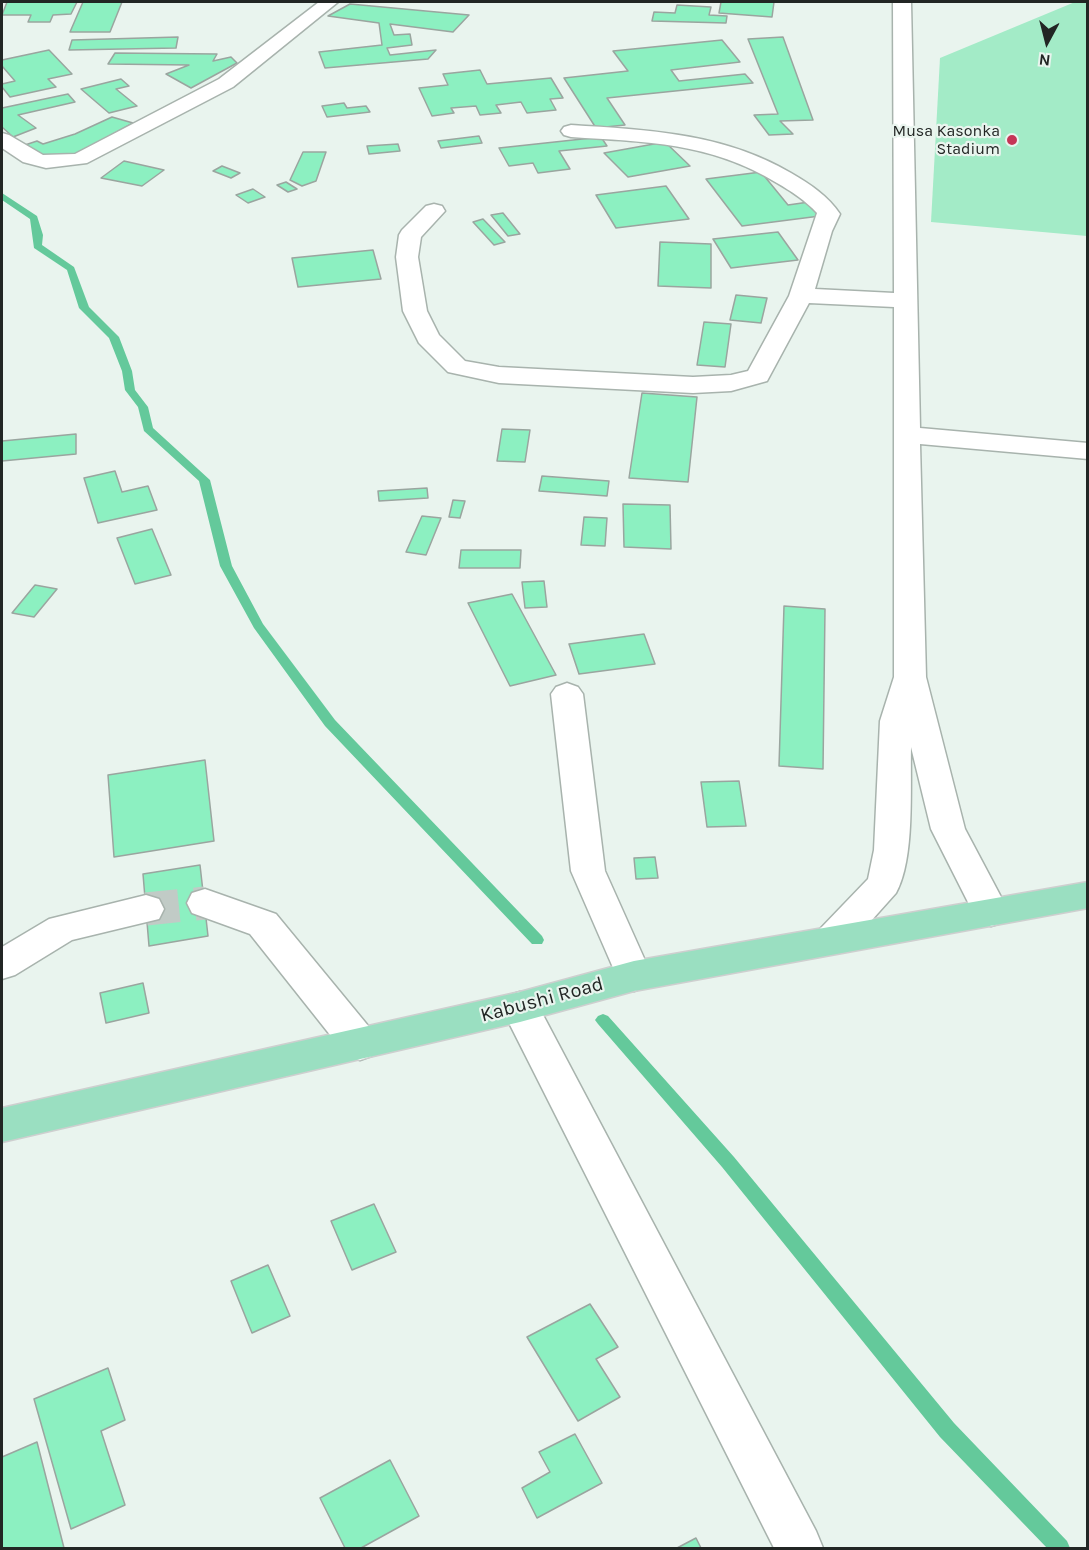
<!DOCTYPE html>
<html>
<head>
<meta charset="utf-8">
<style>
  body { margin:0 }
  #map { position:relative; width:1089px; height:1550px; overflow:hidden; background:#e9f4ee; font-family:Karla,sans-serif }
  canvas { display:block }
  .frame { position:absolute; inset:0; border:3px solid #222624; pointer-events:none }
  .north { position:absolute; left:1017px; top:12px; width:60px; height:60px; -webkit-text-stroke:4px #e9f4ee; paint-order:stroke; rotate:187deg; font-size:16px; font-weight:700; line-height:24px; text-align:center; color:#222624 }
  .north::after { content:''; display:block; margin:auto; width:21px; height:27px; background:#222624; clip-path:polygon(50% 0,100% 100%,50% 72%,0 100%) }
</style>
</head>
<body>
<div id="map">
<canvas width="1089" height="1550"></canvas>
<div class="frame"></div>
<div class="north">N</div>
</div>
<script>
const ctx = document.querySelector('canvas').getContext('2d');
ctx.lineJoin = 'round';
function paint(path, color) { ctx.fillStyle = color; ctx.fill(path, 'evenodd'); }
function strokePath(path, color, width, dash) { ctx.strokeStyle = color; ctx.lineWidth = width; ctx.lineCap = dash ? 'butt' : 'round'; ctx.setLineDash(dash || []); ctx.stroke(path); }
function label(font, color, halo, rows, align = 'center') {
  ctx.font = font + ' Karla,sans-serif'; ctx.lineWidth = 4.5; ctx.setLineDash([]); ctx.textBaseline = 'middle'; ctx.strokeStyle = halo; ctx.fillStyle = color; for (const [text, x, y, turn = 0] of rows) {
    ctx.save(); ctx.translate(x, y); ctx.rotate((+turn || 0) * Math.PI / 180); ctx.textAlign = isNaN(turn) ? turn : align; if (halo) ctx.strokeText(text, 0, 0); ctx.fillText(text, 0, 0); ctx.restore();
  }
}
paint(new Path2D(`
  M1075,2H1087V236L931,222L940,58Z`), '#a3ebc7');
paint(new Path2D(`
  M2,193L37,216L43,235L42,245L74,267L89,307L119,337L132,371L135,390L148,407L153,428L210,480L232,566L263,624L335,720L542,936L544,940L542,944H532L325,726L254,628L220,566L199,481L144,431L138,407L125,390L122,371L109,338L79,308L67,270L34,248L30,219L2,200Z
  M603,1014L608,1016L734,1157L954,1423L1067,1541L1070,1548H1047L940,1437L722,1167L598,1024L595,1020L598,1016Z`), '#64c99b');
const building = new Path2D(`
  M7,2H77L71,14L53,15L50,22H28L31,15H2Z
  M83,2H122L110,32H70Z
  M721,2H774L772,17L719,13Z
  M350,4L469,15L453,32L390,24L394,35L410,34L412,45L387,48L390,55L436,50L428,59L325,68L319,52L382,45L379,23L328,16Z
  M677,5L711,7L709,15L727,16L726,23L652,21L654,12L675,13Z
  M178,37L176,48L69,50L72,40Z
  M783,37L813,120L780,121L793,134L769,135L754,115L778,114L748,39Z
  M722,40L740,62L671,70L679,81L745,74L753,83L607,98L625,125L596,128L564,78L628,71L613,51Z
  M49,50L72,74L48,79L56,87L10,97L2,87V84L15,81L2,66V60Z
  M115,53L217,54L213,61L231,57L237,63L191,88L166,74L189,65L108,64Z
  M480,70L487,84L551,78L563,98L550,99L556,110L527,113L521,102L496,105L501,113L480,115L476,106L451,108L454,113L432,116L419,88L448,85L443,74Z
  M121,79L129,86L116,89L137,106L109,113L81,89Z
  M68,94L75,102L18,115L36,128L13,137L2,127V108Z
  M344,103L347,108L366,106L370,112L327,117L322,106Z
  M112,117L133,123L77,154L40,156L25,145L37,141L43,144L75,134Z
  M479,136L482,143L441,148L438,141Z
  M601,137L607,146L559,151L570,169L538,173L533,163L509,166L499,148Z
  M665,142L690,166L628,177L604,153Z
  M398,144L400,151L369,154L367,146Z
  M303,152H326L316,181L302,186L290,180Z
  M124,161L164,170L142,186L101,178Z
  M222,166L240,173L231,178L213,171Z
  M761,172L788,205L809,202L820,216L742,226L706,179Z
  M286,182L297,189L288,192L277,185Z
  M666,186L689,219L616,228L596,195Z
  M253,189L265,197L248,203L236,195Z
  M503,213L520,234L508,236L491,215Z
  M483,219L505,242L494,245L473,222Z
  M778,232L798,260L731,268L713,239Z
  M660,242L711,244V288L658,286Z
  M373,250L381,279L298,287L292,258Z
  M736,295L767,298L761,323L730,320Z
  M704,322L731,324L725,367L697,365Z
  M642,393L697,397L688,482L629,478Z
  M502,429L530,430L525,462L497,461Z
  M76,434V454L2,461V441Z
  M115,471L122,492L148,486L157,510L98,523L84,478Z
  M542,476L609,481L607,496L539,491Z
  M427,488L428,498L379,501L378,491Z
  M453,500L465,501L460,518L449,517Z
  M623,504L670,505L671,549L624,547Z
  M422,516L441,518L426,555L406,552Z
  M584,517L607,518L605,546L581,545Z
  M152,529L171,575L135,584L117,538Z
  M461,550H521L520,568H459Z
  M544,581L547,607L525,608L522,582Z
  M35,585L57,589L34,617L12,613Z
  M512,594L556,675L510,686L468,603Z
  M784,606L825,609L823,769L779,766Z
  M644,634L655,664L579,674L569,644Z
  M205,760L214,841L114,857L108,775Z
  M739,781L746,826L707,827L701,782Z
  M655,857L658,878L636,879L634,858Z
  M200,865L208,936L149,946L143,874Z
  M143,983L149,1013L106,1023L100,993Z
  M374,1204L396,1252L352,1270L331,1221Z
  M268,1265L290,1316L252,1333L231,1281Z
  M590,1304L618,1347L596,1359L620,1397L578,1421L527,1337Z
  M108,1368L125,1420L101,1431L125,1505L71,1529L34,1399Z
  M575,1434L602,1483L537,1518L522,1488L550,1472L539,1452Z
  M37,1442L64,1548H2V1457Z
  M390,1460L419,1516L361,1548H345L320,1498Z
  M696,1538L701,1548H677Z`);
paint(building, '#8cf0c1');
strokePath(building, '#9aa59f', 1.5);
strokePath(new Path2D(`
  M146,909L205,903`), '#c1cbc6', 33, [33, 16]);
const minor = new Path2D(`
  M319,2H338L233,87L87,163L46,168L23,162L2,148V133L9,135L43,155L75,154L219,79Z
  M893,2H911L920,428L1088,443V459L920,444L926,677L965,829L1009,912L1004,922L991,926L978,922L931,829L911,747C910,787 915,859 896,893L845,950L832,954L819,950L814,940L819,930L868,879L874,850L880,721L894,677V307L809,303L767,381L731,391L693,393L499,383L448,372L419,343L403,311L396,257L399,235L402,230L426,206L434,204L442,206L445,211L421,237L418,257L427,311L439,335L465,361L499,367L693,377L731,375L748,371L789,296L817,213C806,201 791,191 777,183C710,142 646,142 571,137L564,135L561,131L564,127L571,125C649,130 723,133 791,173C810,184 828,196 840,214L832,231L815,289L894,293Z
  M567,683L578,687L583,694L605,871L652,976L647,986L634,991L621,986L571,871L551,694L556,687Z
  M205,889L276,914L374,1033L379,1044L374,1055L360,1060L346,1055L250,934L192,913L187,903L192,893Z
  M146,895L159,899L164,909L159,919L72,940L15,975L2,979V947L49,919Z
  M520,992L533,996L816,1531L823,1548H774L501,1007L507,996Z`);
const major = new Path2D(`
  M1088,882V908L634,991L520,1022L2,1142V1108L520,992L634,961Z`);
strokePath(minor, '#a8b3ad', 3);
strokePath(major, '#cecfcf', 3);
paint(minor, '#fff');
paint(major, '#9adfc1');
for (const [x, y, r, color] of [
  [1012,140,6,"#c53556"]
]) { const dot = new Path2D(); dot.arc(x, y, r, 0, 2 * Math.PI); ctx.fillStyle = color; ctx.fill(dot); strokePath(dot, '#e9f4ee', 2); }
label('16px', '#222624', '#e9f4ee', [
  ["Musa Kasonka",1000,131],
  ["Stadium",1000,149]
], 'right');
label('20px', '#222624', '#e9f4ee', [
  ["Kabushi Road",542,1000,-15]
]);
</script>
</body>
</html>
